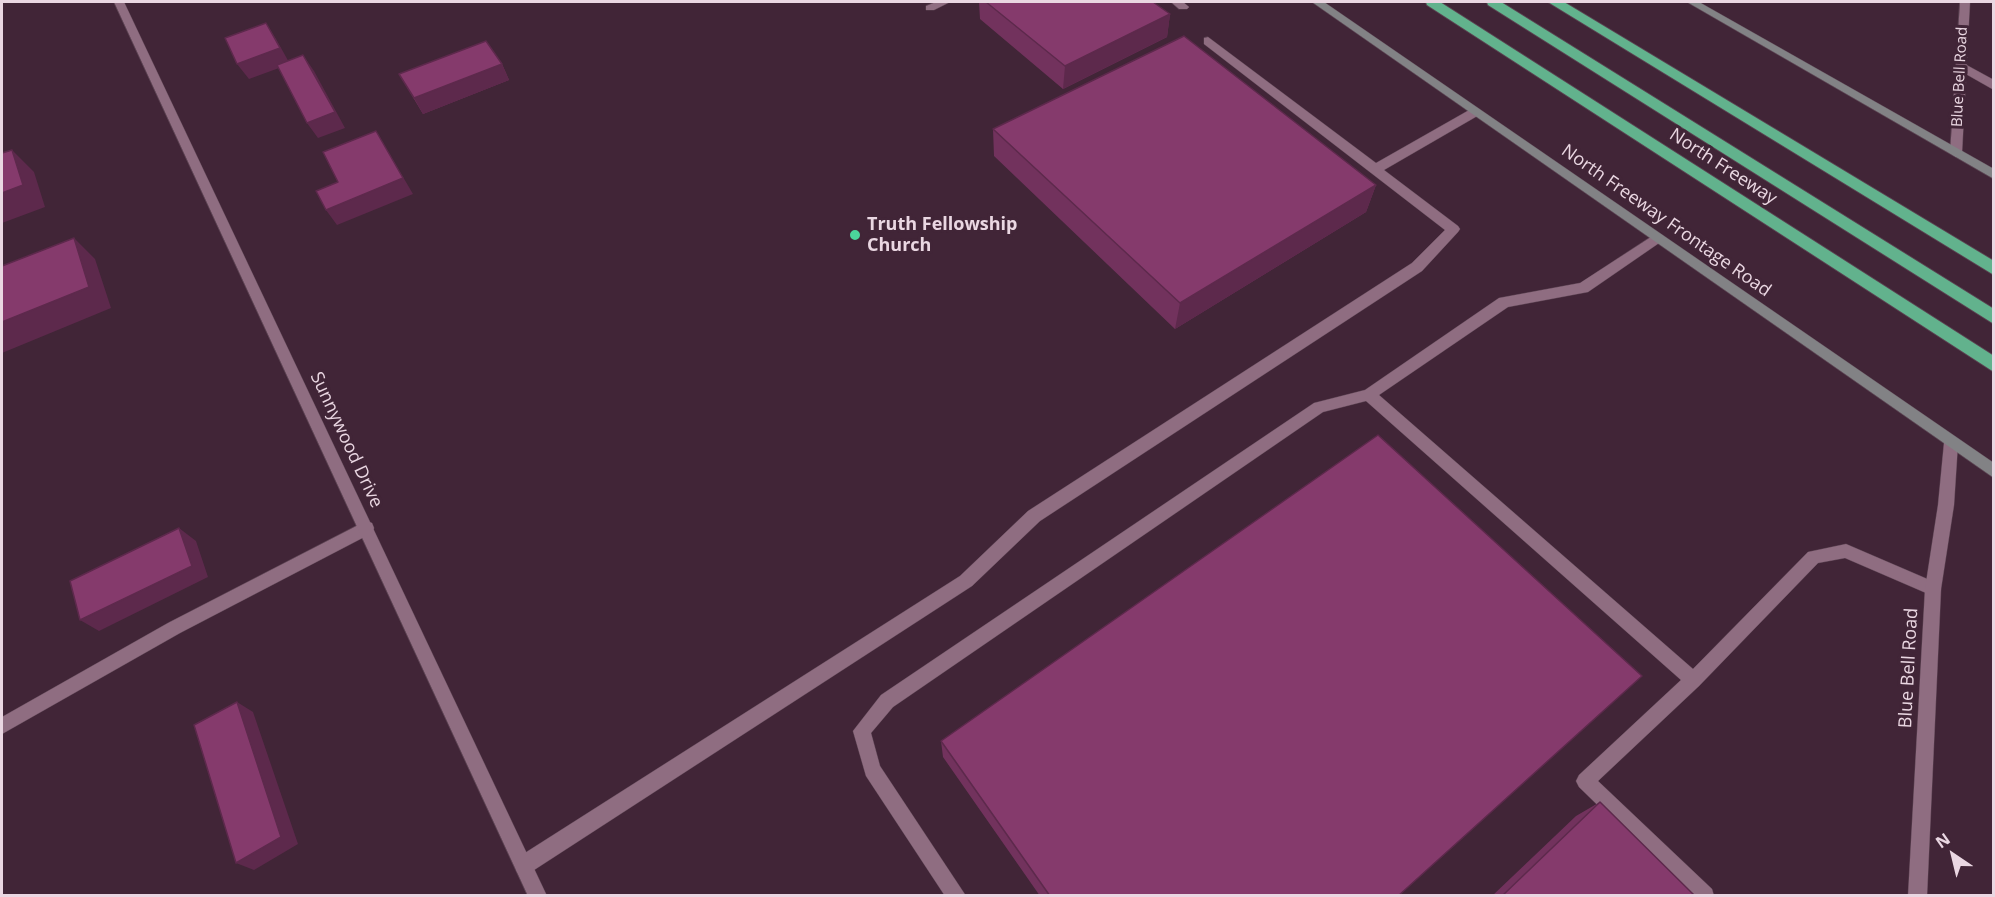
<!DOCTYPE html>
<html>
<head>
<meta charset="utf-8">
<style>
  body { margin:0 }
  #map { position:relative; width:1995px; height:897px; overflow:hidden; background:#412537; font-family:"Open Sans",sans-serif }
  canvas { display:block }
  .frame { position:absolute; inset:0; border:3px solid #ead7e2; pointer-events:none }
  .north { position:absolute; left:1923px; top:825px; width:60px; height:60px; -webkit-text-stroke:4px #412537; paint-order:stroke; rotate:325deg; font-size:16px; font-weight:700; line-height:24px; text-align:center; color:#ead7e2 }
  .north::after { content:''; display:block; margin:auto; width:21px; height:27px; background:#ead7e2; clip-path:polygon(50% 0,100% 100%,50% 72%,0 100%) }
</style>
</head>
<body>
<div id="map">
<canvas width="1995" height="897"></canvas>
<div class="frame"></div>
<div class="north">N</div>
</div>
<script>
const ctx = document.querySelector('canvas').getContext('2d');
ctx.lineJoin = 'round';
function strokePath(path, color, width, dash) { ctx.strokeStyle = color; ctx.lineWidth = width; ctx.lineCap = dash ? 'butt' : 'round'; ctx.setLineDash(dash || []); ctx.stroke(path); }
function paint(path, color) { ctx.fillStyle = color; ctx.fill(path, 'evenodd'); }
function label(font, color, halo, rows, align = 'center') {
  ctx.font = font + ' "Open Sans",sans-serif'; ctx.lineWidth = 6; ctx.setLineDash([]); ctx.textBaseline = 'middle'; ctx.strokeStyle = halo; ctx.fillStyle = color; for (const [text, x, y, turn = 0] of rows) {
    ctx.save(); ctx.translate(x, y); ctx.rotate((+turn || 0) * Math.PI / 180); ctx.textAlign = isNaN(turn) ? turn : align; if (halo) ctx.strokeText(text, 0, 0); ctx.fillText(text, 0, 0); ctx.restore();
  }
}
const service = new Path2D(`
  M936,2H950L934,10H926V6Z
  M1171,2H1183L1189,7L1187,9H1179Z
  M1208,37L1376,163L1471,109H1479V115L1384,170L1458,226L1460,229L1458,232L1422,271L1040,521L972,586L531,872L524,874L517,872L515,865L517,858L960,576L1028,511L1412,263L1445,230L1204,44V38Z
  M1961,62L1994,80V90L1957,69L1955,66Z
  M1657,233L1662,235L1664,238L1662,241L1588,292L1508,307L1379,395L1693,669L1808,552L1846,544L1939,584L1941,589L1939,594L1933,596L1845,558L1818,563L1699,686L1598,781L1712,889L1714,896H1691L1579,787L1576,781L1579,775L1681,680L1366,401L1323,412L893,707L871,733L880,766L966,896H945L866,776L853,731L881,695L1314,403L1365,390L1499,298L1580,283Z
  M366,521L372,523L374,528L372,533L180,633L2,734V717L168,623Z`);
const minor = new Path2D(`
  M114,2H124L547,896H528Z
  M1960,2H1970L1962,153L1956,157L1950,153Z`);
const tertiary = new Path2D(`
  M1951,437L1956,439L1958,443L1954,505L1941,589L1927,896H1908L1925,589L1938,505L1944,443L1946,439Z`);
const secondary = new Path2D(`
  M1312,2H1324L1994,463V478Z
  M1687,2H1699L1994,169V179Z`);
const motorway = new Path2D(`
  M1426,2H1440L1994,356V372L1427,5Z
  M1487,2H1501L1994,309V324L1488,5Z
  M1548,2H1564L1994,261V275Z`);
strokePath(service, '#5a4251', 1);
strokePath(minor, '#5a4251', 1);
strokePath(tertiary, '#5a4251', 1);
strokePath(secondary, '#5a4251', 1);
strokePath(motorway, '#5a4251', 2);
paint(service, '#8f6d81');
paint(minor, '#8f6d81');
paint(tertiary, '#8f6d81');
paint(secondary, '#828285');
paint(motorway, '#62b28d');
paint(new Path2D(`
  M979,2H1153L1170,14L1167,37L1063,89L980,19Z
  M502,64L509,80L423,114L399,74Z
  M993,129L1376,185L1366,212L1175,329L994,156Z
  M941,741L1398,896H1040L943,757Z
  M1600,802L1695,896H1492L1576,816Z`), '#72325d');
paint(new Path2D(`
  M1170,14L1167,37L1063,89L1065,66Z
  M266,23L276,39L290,64L249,79L237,64Z
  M303,55L314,71L345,128L318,138L307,123Z
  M502,64L509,80L423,114L414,98Z
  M376,131L413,194L337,225L326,210Z
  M12,150L34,172L45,207L2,223V193Z
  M1376,185L1366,212L1175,329L1180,303Z
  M74,238L95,259L111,308L2,353V322Z
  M179,528L196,541L208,577L99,631L80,620Z
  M237,702L253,712L298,844L254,870L236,863Z`), '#5d294c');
const building = new Path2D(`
  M986,2H1153L1170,14L1065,66Z
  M266,23L280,48L237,64L225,38Z
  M1184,36L1376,185L1180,303L993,129Z
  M486,41L502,64L414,98L399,74Z
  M303,55L335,112L307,123L277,65Z
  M376,131L403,178L326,210L316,191L338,182L323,152Z
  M12,150L23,185L2,193V153Z
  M74,238L89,287L2,322V266Z
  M1378,435L1642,676L1398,896H1050L941,741Z
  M179,528L192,566L80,620L70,581Z
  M237,702L281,837L236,863L194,725Z
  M1600,802L1695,896H1502Z`);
paint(building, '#853a6c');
strokePath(building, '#5d294c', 1.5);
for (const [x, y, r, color] of [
  [855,235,6,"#4bd49b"]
]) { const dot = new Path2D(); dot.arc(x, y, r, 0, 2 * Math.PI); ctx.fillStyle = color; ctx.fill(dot); strokePath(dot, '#412537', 2); }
label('15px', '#ead7e2', '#412537', [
  ["Blue Bell Road",1960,77,-87]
]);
label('18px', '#ead7e2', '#412537', [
  ["North Freeway",1723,167,33],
  ["North Freeway Frontage Road",1666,221,35],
  ["Sunnywood Drive",346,440,65],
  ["Blue Bell Road",1909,668,-87]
]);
label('bold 18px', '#ead7e2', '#412537', [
  ["Truth Fellowship",867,225],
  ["Church",867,246]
], 'left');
</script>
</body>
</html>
